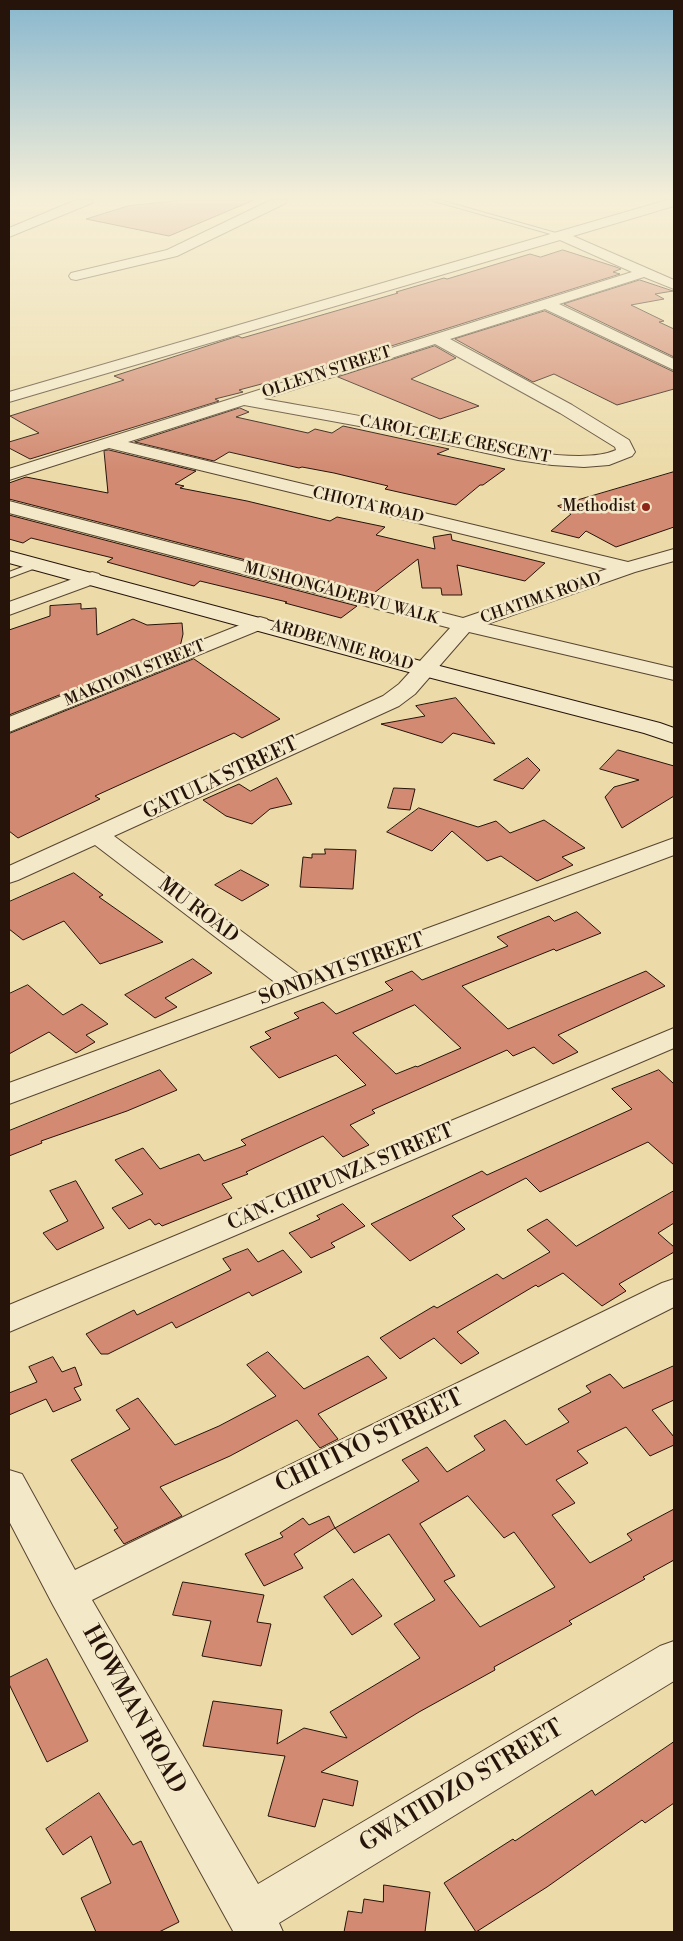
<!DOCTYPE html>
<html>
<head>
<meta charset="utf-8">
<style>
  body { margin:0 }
  #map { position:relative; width:683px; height:1941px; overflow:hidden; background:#ecdba9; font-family:"Libre Bodoni",serif }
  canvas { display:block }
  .frame { position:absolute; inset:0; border:10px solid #26130a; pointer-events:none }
</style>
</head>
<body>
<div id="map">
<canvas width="683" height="1941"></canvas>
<div class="frame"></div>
</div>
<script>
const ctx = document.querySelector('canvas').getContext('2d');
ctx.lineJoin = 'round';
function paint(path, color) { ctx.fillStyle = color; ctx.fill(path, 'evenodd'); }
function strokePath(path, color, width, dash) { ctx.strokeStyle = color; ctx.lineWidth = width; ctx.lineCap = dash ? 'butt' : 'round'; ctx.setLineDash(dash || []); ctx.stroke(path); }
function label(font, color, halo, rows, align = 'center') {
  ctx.font = font + ' "Libre Bodoni",serif'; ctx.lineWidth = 5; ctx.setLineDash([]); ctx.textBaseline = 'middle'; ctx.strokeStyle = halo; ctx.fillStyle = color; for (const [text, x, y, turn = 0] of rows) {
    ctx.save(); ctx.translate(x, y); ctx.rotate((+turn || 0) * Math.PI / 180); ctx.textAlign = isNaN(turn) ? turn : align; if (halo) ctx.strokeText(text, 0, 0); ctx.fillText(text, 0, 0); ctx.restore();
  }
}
const building = new Path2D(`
  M183,200H254L169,236L86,219L128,206Z
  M563,250L616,267L621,269L613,272L620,274L318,369L239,390L243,392L215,399L219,401L30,459L9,448V442L39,433L10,416L124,380L114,376L238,336L242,338L398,293L396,292L444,278L447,279L530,254L540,257Z
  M640,280L673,291L655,294L664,299L631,305L664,321L659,322L674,329V357L564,304Z
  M545,311L674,372V389L617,405L554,374L533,382L455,339Z
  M435,346L456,358L411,379L479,406L440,419L338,377Z
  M240,408L249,412L236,417L308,433L315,429L332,433L343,426L449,449L437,454L505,469L483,485H480L456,505L385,489L388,486L334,473L302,467L299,468L229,452L214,461L135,442Z
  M109,450L196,471L175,484L184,486L180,488L247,501L330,521L337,517L385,527L376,535L435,549L433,537L451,534L452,540L545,563L525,581L457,565L462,595H442L441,588H422L418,559L374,593L9,499V483L26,477L108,493L104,451Z
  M674,472V527L616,547L586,531L579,538L551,531L571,514L558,506Z
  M9,515L357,606L341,618L285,603L287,602L200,581L194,586L107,562L113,558L31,538L23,543L9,539Z
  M81,604V609L96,608L97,635L133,619L147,625L182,623L183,634L180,647L9,715V630L50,616V606Z
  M194,659L280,719L242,738L234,733L163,765L95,796L100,799L18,838L9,831V734Z
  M456,698L495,744L453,733L442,743L381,724L425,716L416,706Z
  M618,750L674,766V796L622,828L605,797L614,787L639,780L600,769Z
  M528,758L540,770L523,789L494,780Z
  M277,778L292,804L270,809L252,824L226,816L203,800L239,784L250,791Z
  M394,788L415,789L410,810L388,808Z
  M419,808L478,827L496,821L510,833L544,820L585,848L562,857L573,865L537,881L501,856L487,861L452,831L432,851L387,832Z
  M325,849L356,850L353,889L300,887L303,857L312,858V854H325Z
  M241,870L269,885L242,901L215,885Z
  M74,873L103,895L99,897L163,942L100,964L64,921L23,940L9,929V902Z
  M577,912L601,933L556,951L554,949L462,986L508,1029L646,971L665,986L558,1035L578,1052L553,1064L534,1047L513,1056L507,1050L372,1110L375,1113L350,1125L369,1145L343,1157L323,1136L246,1172L248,1174L222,1184L232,1198L162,1226L159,1223L155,1225L150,1219L129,1229L112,1208L143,1194L115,1160L143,1148L160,1169L199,1154L204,1161L246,1145L241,1140L366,1085L336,1055L279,1078L250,1047L271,1038L265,1032L299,1018L294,1013L323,1002L336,1014L393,990L385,982L412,971L422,980L508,946L497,937L549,916L554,921ZM415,1005L461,1048L417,1067L416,1066L396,1074L353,1033Z
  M193,959L212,973L165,998L177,1007L155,1018L125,995Z
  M28,985L63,1015L82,1004L108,1024L86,1035L95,1042L76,1053L49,1032L9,1054V994Z
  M160,1070L177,1090L127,1111L41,1141L42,1143L9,1156V1131Z
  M659,1070L674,1084V1165L648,1142L540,1192L526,1178L452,1216L465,1229L410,1261L371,1224L482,1171L487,1175L632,1109L612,1089Z
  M76,1181L104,1228L57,1250L43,1233L68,1221L50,1191Z
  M674,1191V1223L658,1233L674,1247V1252L619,1284L626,1291L602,1306L563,1273L538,1287L536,1285L457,1332L479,1353L461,1364L434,1338L400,1359L380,1338L434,1306L437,1308L497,1274L503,1279L550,1252L527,1230L547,1219L576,1246Z
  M343,1204L365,1226L331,1243L335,1247L311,1258L289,1233L320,1219L317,1216Z
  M248,1249L258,1262L283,1250L302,1272L252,1296L249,1292L176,1328L172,1322L108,1354H101L86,1334L134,1310L137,1315L231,1270L223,1259Z
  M268,1352L304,1389L368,1356L387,1378L318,1414L338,1439L320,1448L297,1420L230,1456L160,1487L182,1516L124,1544L114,1530L118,1528L71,1460L130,1429L116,1410L138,1398L175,1445L219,1426L276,1396L247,1365Z
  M53,1357L62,1372L75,1367L82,1385L74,1388L81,1400L53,1412L46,1399L9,1415V1393L37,1382L29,1367Z
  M674,1366V1400L652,1410L674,1437V1445L650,1456L626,1427L577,1451L588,1463L556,1480L575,1503L552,1515L590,1563L632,1540L627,1534L674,1509V1560L643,1577L645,1579L569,1621L572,1624L494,1667L495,1670L419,1712L321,1772L358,1781L353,1806L323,1799L315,1827L268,1816L285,1756L203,1746L213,1701L282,1710L277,1744L304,1728L347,1738L330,1712L420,1658L394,1624L435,1600L389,1534L354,1553L335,1528L294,1554L303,1568L264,1586L245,1554L283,1537L280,1533L303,1518L309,1525L329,1516L335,1528L419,1481L402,1460L427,1447L447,1472L485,1450L474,1436L505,1420L526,1445L569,1422L558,1409L591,1392L586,1386L610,1374L623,1388ZM468,1496L504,1538L514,1532L555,1587L480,1627L444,1581L455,1576L420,1524Z
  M353,1579L382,1616L352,1635L324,1597Z
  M183,1582L264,1595L257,1622L271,1624L261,1666L202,1656L211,1621L173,1615Z
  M47,1659L88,1741L47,1762L9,1684V1678Z
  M674,1742V1803L645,1823L642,1820L547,1887L476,1932L444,1883L513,1839L515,1841L592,1790L595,1795Z
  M99,1793L133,1845L141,1841L179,1922L159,1932H96L81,1898L111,1883L91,1836L63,1855L46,1829Z
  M384,1885L430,1892L425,1932H344L348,1911L362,1913L364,1899L383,1902Z`);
paint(building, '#d28a72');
strokePath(building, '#26130a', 1);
const lane = new Path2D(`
  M430,200H440L563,235L558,236Z
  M38,561L41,562V566L9,578V572Z`);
const street = new Path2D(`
  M76,200H93L92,203L9,237V228Z
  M271,200H287L286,203L177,256L76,280L71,279L69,276L71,273L167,250Z
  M667,200H674V206L573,236L674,280V289L644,277L559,304L674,359V370L545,309L450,339L572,405L629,440L635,452L632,456L609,465L584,467L552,465L518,460L381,430L244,405L128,442L628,562L674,549V561L635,572L487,624L674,668V680L469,632L415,694L399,706L114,836L300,975L674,838V855L9,1104V1083L277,984L95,845L18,880L9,883V866L383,696L399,684L450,628L9,513V501L463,618L607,569L109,448L9,480V469L632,272L560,240L9,402V392ZM435,344L560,413L615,447L616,450C572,470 450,434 399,424C354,414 309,407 264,399Z
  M92,572L99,574L102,578L99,582L9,615V602Z
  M260,617L267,619L270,623L267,627L9,732V717Z
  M674,1028V1048L9,1332V1305Z
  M674,1279V1307L92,1600L258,1884L660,1646L674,1641V1681L279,1923L283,1932L233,1931L53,1605L9,1521V1470L22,1474L75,1570L662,1283Z`);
const secondary = new Path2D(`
  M9,551L432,664L660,723L674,728V743L644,733L416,674L9,563Z`);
strokePath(lane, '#584532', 2);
strokePath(street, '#584532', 2);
strokePath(secondary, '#26130a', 2);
paint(lane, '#f3e8c7');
paint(street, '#f3e8c7');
paint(secondary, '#f3e8c7');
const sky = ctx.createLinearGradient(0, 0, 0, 472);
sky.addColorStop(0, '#88b7ce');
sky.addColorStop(0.42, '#f6efd8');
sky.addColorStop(1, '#f6efd800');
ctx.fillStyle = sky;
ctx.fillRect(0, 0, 683, 472);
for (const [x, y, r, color] of [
  [646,507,5,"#8f2418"]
]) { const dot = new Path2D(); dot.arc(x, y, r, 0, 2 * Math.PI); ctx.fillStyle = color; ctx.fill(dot); strokePath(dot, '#f3e8c7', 2); }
label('16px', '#26130a', '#f3e8c7', [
  ["OLLEYN STREET",327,373,-18],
  ["CAROL CELE CRESCENT",455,440,11],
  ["CHIOTA ROAD",368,506,13],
  ["MUSHONGADEBVU WALK",341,594,15],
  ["CHATIMA ROAD",541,599,-19],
  ["ARDBENNIE ROAD",342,646,16],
  ["MAKIYONI STREET",135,674,-22]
]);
label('16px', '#26130a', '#f3e8c7', [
  ["Methodist",636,507]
], 'right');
label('20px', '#26130a', '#f3e8c7', [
  ["GATULA STREET",221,779,-25],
  ["MU ROAD",198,911,37],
  ["SONDAYI STREET",342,970,-20],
  ["CAN. CHIPUNZA STREET",341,1178,-23]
]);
label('24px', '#26130a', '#f3e8c7', [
  ["CHITIYO STREET",370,1442,-26],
  ["HOWMAN ROAD",133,1710,61],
  ["GWATIDZO STREET",462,1787,-31]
]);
</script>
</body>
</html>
